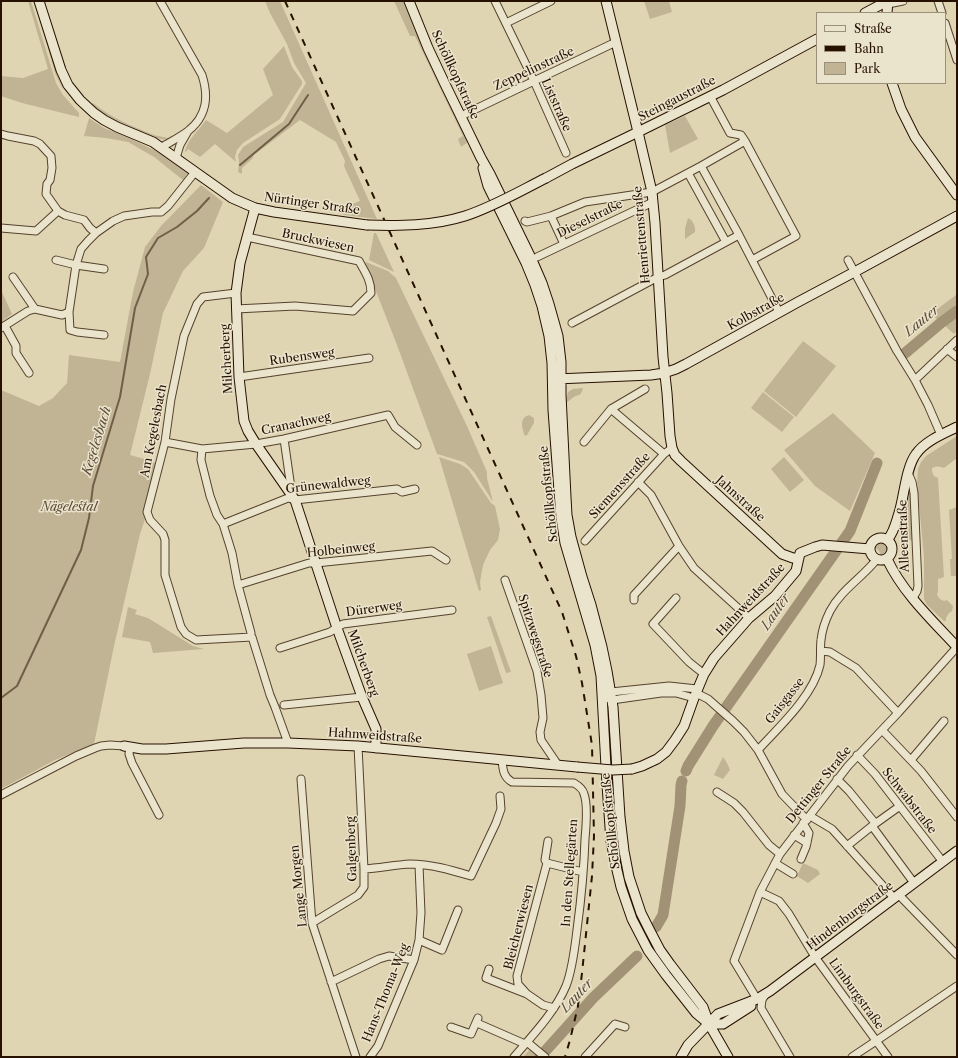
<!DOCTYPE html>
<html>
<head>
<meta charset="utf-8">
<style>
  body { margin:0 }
  #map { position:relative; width:958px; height:1058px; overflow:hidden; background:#e0d5b2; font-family:"Libre Caslon Text",serif }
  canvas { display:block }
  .frame { position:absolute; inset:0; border:2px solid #261101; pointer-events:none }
  .legend { position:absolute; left:816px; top:12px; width:130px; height:72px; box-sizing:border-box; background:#ebe4cd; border:1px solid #9c907b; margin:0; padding:5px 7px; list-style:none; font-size:12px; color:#261101 }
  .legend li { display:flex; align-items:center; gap:8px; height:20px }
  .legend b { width:20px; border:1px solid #9c907b }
</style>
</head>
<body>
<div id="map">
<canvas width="958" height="1058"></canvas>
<div class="frame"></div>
<ul class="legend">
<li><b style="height:5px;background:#ebe4cd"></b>Straße</li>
<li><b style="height:5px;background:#261101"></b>Bahn</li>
<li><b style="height:11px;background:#c0b494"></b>Park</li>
</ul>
</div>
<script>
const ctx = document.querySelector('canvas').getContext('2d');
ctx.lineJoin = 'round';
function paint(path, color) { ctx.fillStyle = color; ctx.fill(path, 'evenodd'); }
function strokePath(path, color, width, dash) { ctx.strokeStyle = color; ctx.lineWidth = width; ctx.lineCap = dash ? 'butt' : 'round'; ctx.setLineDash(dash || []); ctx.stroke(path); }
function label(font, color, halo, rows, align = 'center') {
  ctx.font = font + ' "Libre Caslon Text",serif'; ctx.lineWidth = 3; ctx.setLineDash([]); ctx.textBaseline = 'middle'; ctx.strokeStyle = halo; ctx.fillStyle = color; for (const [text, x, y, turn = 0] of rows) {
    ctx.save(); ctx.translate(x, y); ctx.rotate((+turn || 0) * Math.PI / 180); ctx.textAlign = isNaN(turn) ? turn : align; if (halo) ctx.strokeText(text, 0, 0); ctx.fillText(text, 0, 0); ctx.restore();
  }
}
paint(new Path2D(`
  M28,1H31L56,83L63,95L79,113V117L22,103L1,96V76L23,78L48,69Z
  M265,1H280L377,219L345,215L322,207L323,201L344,207L360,201L344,166L345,161L336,142L300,120L254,155L252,159L242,168V174L238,172L239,163L238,155L243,147L283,122L306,83L294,63L287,44L270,13Z
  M394,1H404L417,33L468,142L461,147L458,139L463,136L415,36H410Z
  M644,1H669L672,12L650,19Z
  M41,24H42L64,87L62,88L55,73Z
  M284,46L292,67L302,81V84L280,119L243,143L237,150L235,157L236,162L215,144L200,157L188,149L186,152L185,151C188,139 199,130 206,120L227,133L273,95L263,69Z
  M93,103C111,118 132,126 154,135C159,137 165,136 169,139C158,141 148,135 138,131C121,124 106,117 91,105Z
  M685,116L698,139L670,153L665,125Z
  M89,118L104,128L129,138L156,151L188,173L183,180L154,157L128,142L106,138L84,136Z
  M201,185L223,202L204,248L183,271L163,313L150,374L130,455L148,460L149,462L156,463L146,516L140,534L114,646L94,744L55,760L1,789V390L39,406L53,398L67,383L69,355L120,362L133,292L145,247L161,226Z
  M688,218C693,220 696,227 695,232L685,239V228Z
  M374,233H376L394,272L369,260Z
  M366,262L388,271L396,278L467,426L487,472V478L493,502L474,472L464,462L437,454L397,345L365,263Z
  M1,290L12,314L1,322Z
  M956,295L957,296V331L954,334L944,325L938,321L932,313Z
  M803,341L836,366L796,417L764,391Z
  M583,388C581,396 580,394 574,397C572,398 569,401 566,403L567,395L568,392L573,389Z
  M763,392L794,417L782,432L751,408Z
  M833,413L875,453L850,511L815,486L784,450Z
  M529,415L534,418V423L527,435L525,436C522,428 519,418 529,415Z
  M957,436V458L944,468C936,465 928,466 934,476L938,478L944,577L938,579V591L937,595L940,599L944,601L947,600L953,606L952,611L949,613L946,618V621H944L927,605L924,599V557L917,483L918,469L921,462L926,456Z
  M439,457L460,464L468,469L491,503L495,506L500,529L498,540L490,550L483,565L480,582L481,590L479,591Z
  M784,457L804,480L790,492L771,469Z
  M910,482L914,541L900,538Z
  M957,507V554L956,555L957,576H951L950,559H952L949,510Z
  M881,542C887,544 888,546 888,552L885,555L881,556L879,551L875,547L877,544Z
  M128,607L137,610L135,614L148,618L193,646L204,649L153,653L150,642L122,637Z
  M491,616L511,672L506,673L487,617Z
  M491,646L503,683L479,691L467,654Z
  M723,757L727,763L730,770L723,779L714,775Z
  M803,863L818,870L820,874L808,883L797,876Z
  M531,1048L541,1057H523Z`), '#c0b494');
strokePath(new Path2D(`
  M240,165L289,124L308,95
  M1,698L17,686L81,550L89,518L93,486L120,397L135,308L148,274L146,257L158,238L177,227L197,211L209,198`), '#705e47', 2);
strokePath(new Path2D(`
  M904,354L942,322L957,311
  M686,771L688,766L713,726L850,531L877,463
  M656,927L663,915L680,806L681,785L682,781
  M540,1057L593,998L637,956`), '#a19276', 11);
const street = new Path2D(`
  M160,1L202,75C209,97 207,116 188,131C180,137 170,142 162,147
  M495,1L534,81L566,153
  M938,1L942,13
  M888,4L903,1
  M506,23L551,1
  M945,23L957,60
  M710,96L730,133L741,135L745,141L796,236L752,260
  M461,116L534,81L616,42
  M1,134L8,136L34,141L40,144L51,156L52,168L50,180L47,184L46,194L58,211L65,215L84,220L90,228L96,233
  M176,158L180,145L188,131
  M701,166L739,235L779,312
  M688,173L726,242L739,235
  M551,216L564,244
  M525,221L527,222L551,216L585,202L652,192L701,166L745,141
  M1,228L36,231L58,211
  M537,257L653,202
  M56,260L76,265L104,269
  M848,260L897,351L915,380L928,405L941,435
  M13,277L35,309
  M236,293L203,297L197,304L184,336L171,399L165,442L147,512L150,520L163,534L165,540V575L181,627L186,634L196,640L252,637L270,695L275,707L288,743
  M236,309L295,306L353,311L371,293C371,280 365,272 359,261L247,237
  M69,312L70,330L77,332L104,335
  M572,323L658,277L665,275L726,242
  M5,326L16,346V353L29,373
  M1,328L28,311L35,309L62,315L69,312L76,265L81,249L88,241L96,233L113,221L124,216L152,212H161L168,206L195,172
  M947,349L957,357
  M239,377L369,358
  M915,380L957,340
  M611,409L664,454
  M284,439L292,495
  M165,442L202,449L256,444L284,439L388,415L395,427L417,445
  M584,442L611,409L645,389
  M202,449L201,460L210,496L217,515L223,524L232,553L238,585L251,633
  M908,473L912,482L914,493L918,586L917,591L913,598
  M638,482L651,495L679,546L694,568L749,618
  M223,524L288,498L295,500L397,489L402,492L415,489
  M585,541L664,454L672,448
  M505,580L537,671L541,695L543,718L540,732L541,740L558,765
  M238,585L309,563H316L432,551L446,560
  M676,598L653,624L689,662L704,674
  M634,600V595L679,546
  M280,648L330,632L343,624L452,610
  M821,651L830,652L856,668L898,713
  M696,693L708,699L733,721L744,732L758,750L782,794L807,820
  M606,694L611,692L669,686L697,689
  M607,698L612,700L661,693H676L694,698
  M284,705L362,697
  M882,730L921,771L957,817
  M130,747L129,754L132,763L159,815
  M758,750C779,727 813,696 820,665C821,656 820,648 821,640C822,630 825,621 830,611C841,590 862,578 877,559
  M857,755L875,774L943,862
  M502,760C503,769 503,777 512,782L574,783C579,786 583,789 584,794C588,804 586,828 585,839C584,870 581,900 577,930C575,947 572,971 566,986C555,1012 532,1036 514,1057
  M911,760L944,721
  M301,779L312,923L356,1057
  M837,779L849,791L875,823
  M717,792L734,803L743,812L769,845L780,854
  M1,795L76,756L95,748L101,746L110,745L124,746
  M810,816L832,829L894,898
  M872,826L914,883
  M794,835L807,843
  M847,846L872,826L900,806
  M801,859L806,847L809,833L803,823
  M547,863L545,860L548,841
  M775,863L793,874
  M364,869C379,868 395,865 410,864C431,864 451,870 471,876L496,823L501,809L500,796
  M760,892L779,901L789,914L815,957L888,1057
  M899,895L957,955
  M312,923L358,895L364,887V869L358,746
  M419,940L442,950L458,910
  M489,969L486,978L527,994L543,1005L554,1008
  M331,982L379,959L389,956L414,960
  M527,994L518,984L517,976L547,863L583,872
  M765,995L762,1000L761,1008L790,1057
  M757,999L734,961L760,892L780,854L848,766L898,713L957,647
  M477,1023L525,1044
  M451,1027L471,1034L478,1018
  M527,1042L545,1057
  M370,1057L378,1046L414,960L419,940L421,913L419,865
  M585,1057L615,1024L625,1027
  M852,1057L876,1041L957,986`);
const secondary = new Path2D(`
  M39,1L61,70L68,85L80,100L94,113L104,120L117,127L153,142L232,198L255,208L274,212L367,225
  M409,1L428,48L444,82L481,158L490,174L532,260L542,283L549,304L558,336L561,362V395L566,497L567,515L571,537L582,577L591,605L602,647L607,671L613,707L620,817L624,851L629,877L641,913L649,929L660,950L670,964L703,1007L709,1024L728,1057
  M606,1L638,132L652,192L655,223L663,357L667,393L670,436L672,448L675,455L681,461L782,554L793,558H799
  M865,13L882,4H888
  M887,13L888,1
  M892,83L901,109L915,137L957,195
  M483,168L488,186L526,263L535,285L542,306L549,336L552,363L553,410L561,518L565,543L595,645L601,676L607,785L611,841L616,866L621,887L632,919L648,950L666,975L696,1013L709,1024
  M546,178L572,164L638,132L723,90L817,39
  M255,208L240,263L236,293L239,377L244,421L248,431L256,444L295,500L337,628L362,697L376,729V748
  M556,379L651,375L664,373L676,369L686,364L798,302L860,269L957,216
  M870 549a11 11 0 1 1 22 0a11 11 0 1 1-22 0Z
  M888,539C894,532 896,522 899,513C904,497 906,467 916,454C925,441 943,434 957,427
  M887,559C903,593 932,620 957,647
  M124,746L142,749H166L244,743H288L358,746L577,767
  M632,769L642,766L657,759L666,752L675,740L684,726L694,698L704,674L714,658L749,618L775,596L796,571L800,553L815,547L822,545L870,549
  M709,1024H723L751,1006
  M681,1057L688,1045L718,1014L757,999L770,991L957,851`);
strokePath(street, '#54422d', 9);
strokePath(secondary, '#261101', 11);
strokePath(street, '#ebe4cd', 7);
strokePath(secondary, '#ebe4cd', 9);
strokePath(new Path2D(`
  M285,1L562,612L576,656L582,683L592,745L594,836L592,876L582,973L578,1006L570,1040L565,1057`), '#261101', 2, [7, 7]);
const secondaryBridge = new Path2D(`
  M367,225C400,226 433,226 465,216C493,207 520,191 546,178
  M577,767L613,770L632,769`);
strokePath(secondaryBridge, '#261101', 11, []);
strokePath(secondaryBridge, '#ebe4cd', 9);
label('12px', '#261101', '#ebe4cd', [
  ["Zeppelinstraße",534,69,-25],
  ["Schöllkopfstraße",455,75,65],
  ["Steingaustraße",677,99,-27],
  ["Liststraße",556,105,66],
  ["Nürtinger Straße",312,204,8],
  ["Dieselstraße",590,219,-26],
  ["Henriettenstraße",642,235,-95],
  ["Bruckwiesen",318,241,12],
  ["Kolbstraße",756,312,-29],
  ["Rubensweg",302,357,-8],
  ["Milcherberg",227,359,-93],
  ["Cranachweg",296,424,-12],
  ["Am Kegelesbach",154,431,-79],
  ["Grünewaldweg",328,485,-6],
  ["Siemensstraße",620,486,-48],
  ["Schöllkopfstraße",549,494,-96],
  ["Jahnstraße",740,499,42],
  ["Alleenstraße",904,536,-92],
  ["Holbeinweg",341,550,-6],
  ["Hahnweidstraße",751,600,-47],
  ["Dürerweg",374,609,-8],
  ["Spitzwegstraße",535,636,72],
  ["Milcherberg",363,663,70],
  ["Gaisgasse",785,701,-52],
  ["Hahnweidstraße",375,736,4],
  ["Dettinger Straße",819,785,-51],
  ["Schwabstraße",909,801,52],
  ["Schöllkopfstraße",611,821,-96],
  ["Galgenberg",352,849,-92],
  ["In den Stellegärten",570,873,-86],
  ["Lange Morgen",299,886,-96],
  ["Hindenburgstraße",850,916,-37],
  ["Bleicherwiesen",519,927,-76],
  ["Hans-Thoma-Weg",386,993,-68],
  ["Limburgstraße",856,994,54]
]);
label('italic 12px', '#5c4a34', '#ebe4cd', [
  ["Nägelestal",69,508]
]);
label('italic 13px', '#5d4b36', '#ebe4cd', [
  ["Lauter",922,321,-39],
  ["Kegelesbach",97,441,-73],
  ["Lauter",776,612,-55],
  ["Lauter",577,996,-47]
]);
</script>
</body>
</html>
